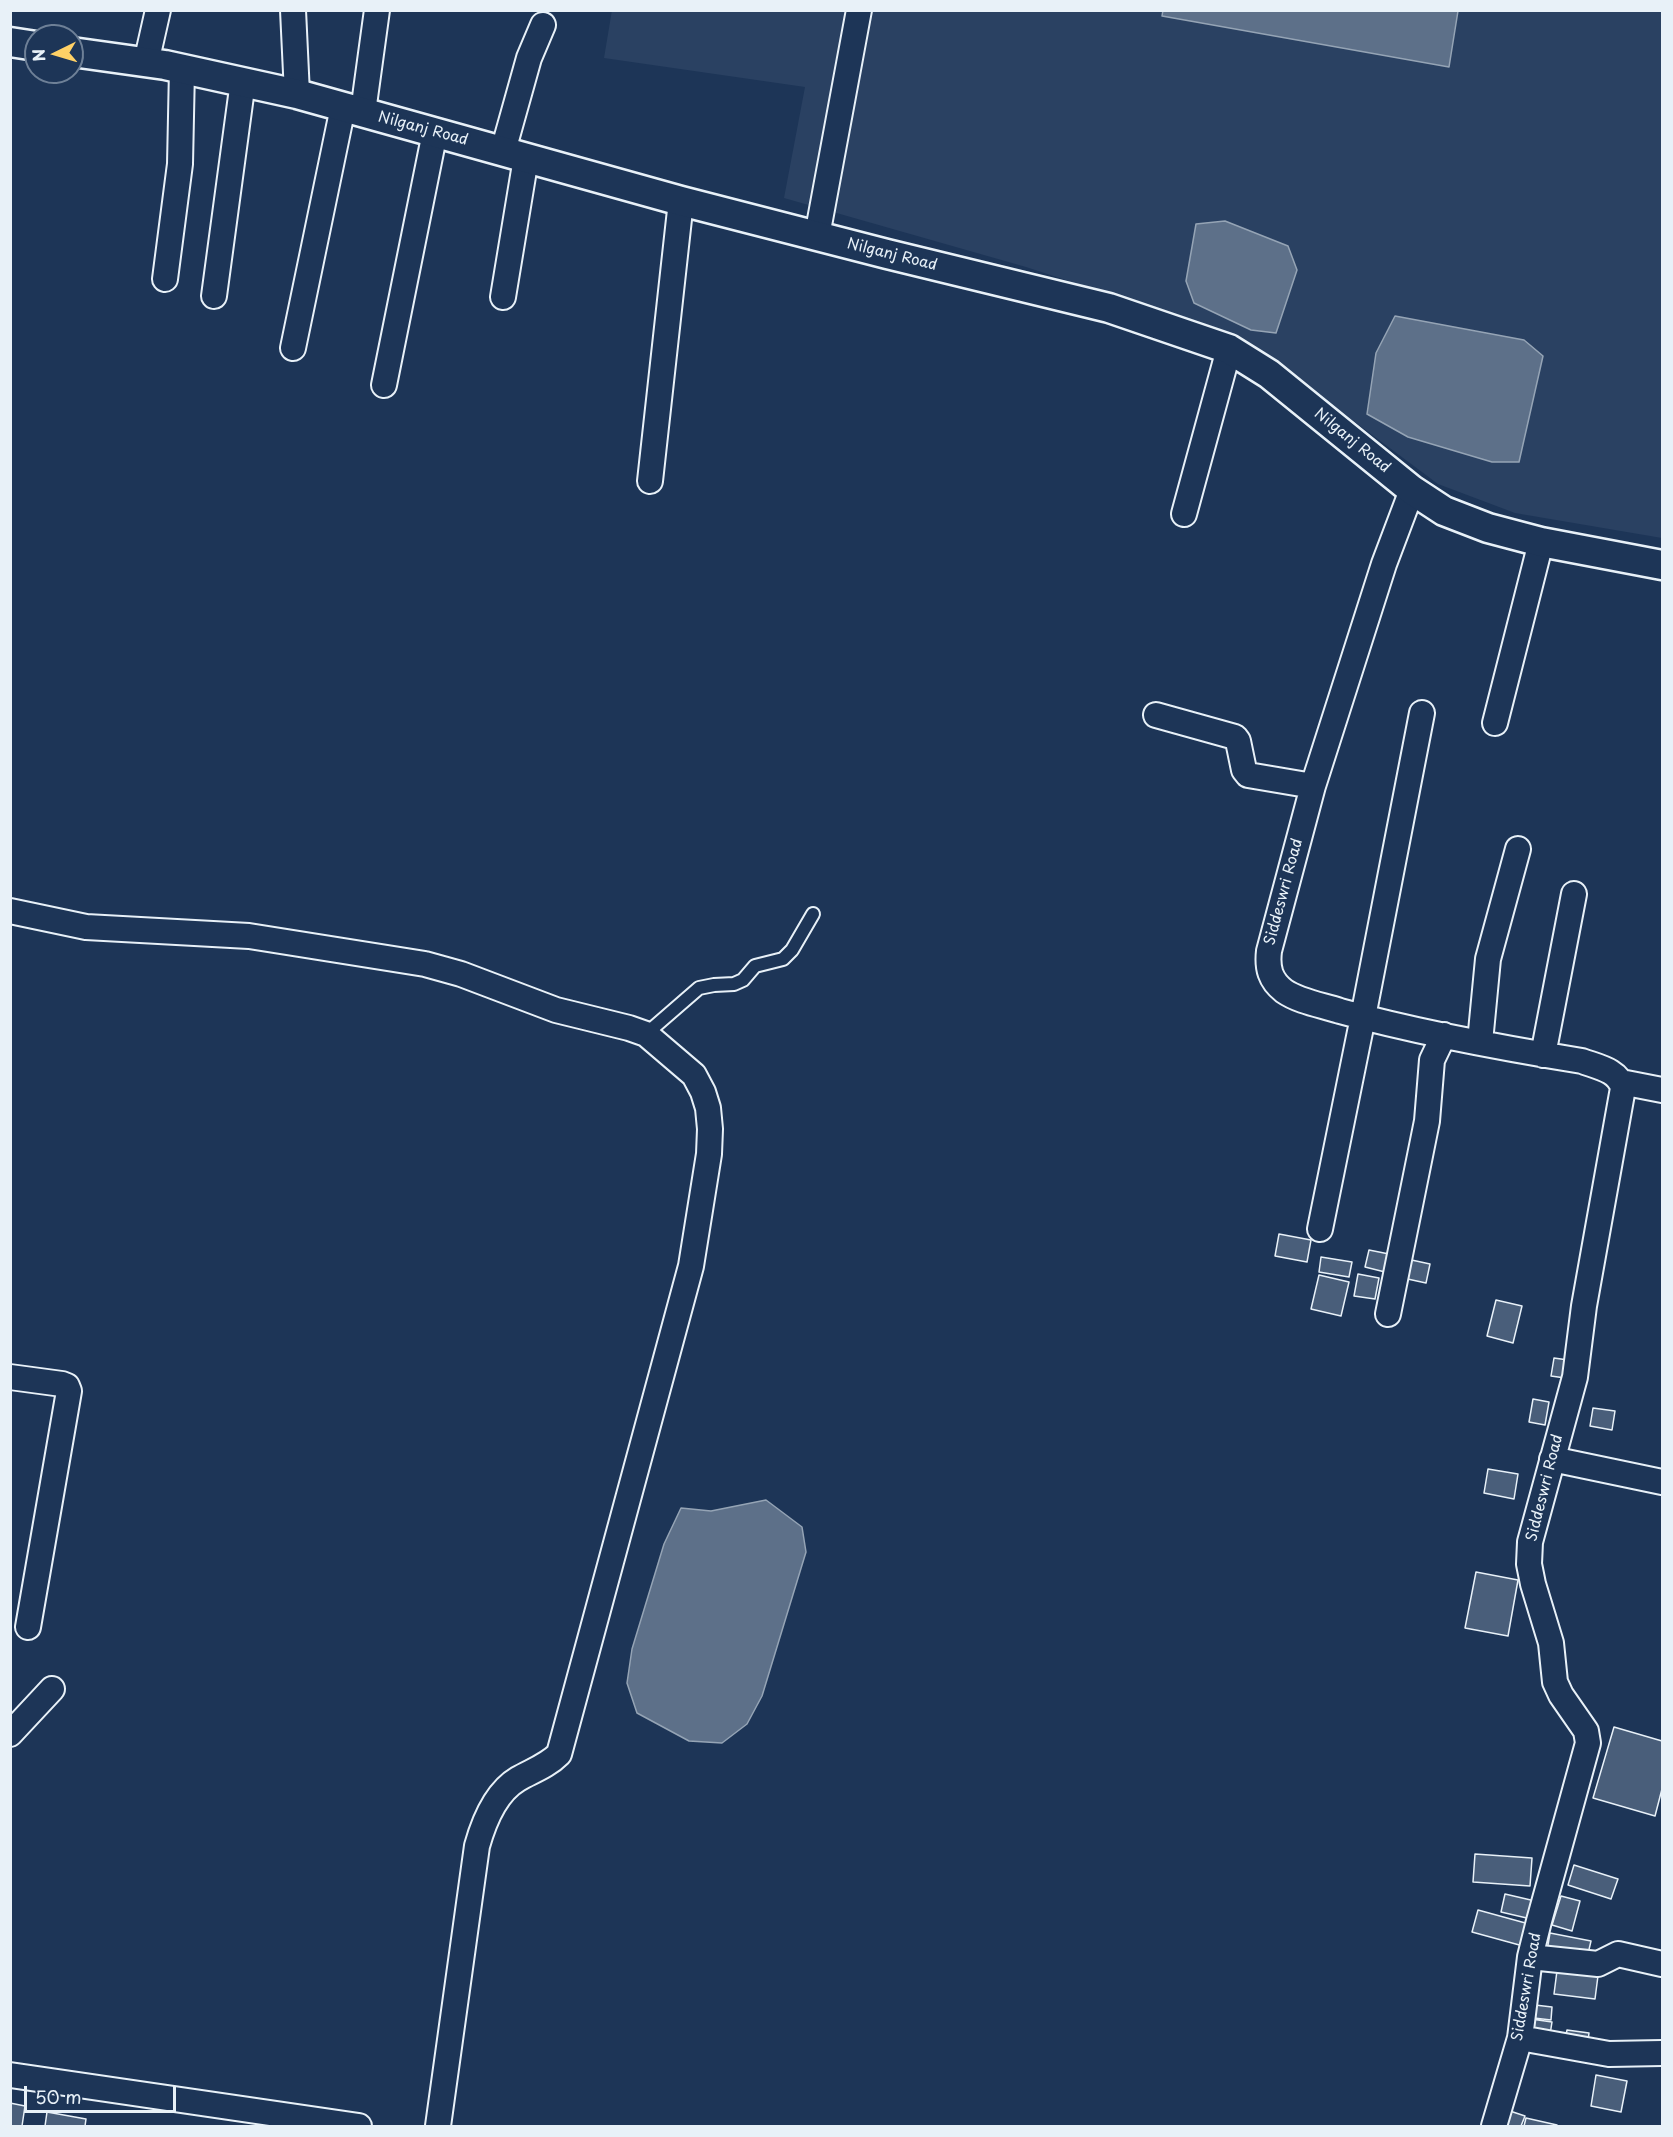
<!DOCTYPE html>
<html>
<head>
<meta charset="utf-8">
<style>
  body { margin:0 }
  #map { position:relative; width:1673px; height:2137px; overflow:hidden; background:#1d3557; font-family:"Playpen Sans",sans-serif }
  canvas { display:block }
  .frame { position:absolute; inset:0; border:12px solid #e8f1f8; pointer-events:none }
  .north { position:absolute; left:24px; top:24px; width:60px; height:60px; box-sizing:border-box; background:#1d3557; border:2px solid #6e8097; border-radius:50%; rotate:265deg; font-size:16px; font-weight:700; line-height:24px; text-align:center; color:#e8f1f8 }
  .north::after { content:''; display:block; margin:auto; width:21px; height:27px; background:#ffd166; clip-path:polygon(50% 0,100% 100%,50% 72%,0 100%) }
  .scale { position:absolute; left:24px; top:2086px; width:152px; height:27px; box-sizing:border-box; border:3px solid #e8f1f8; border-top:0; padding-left:8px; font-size:18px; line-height:21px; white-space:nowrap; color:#e8f1f8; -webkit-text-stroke:4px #1d3557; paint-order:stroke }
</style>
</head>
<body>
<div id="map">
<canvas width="1673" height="2137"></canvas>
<div class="frame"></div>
<div class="north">N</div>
<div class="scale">50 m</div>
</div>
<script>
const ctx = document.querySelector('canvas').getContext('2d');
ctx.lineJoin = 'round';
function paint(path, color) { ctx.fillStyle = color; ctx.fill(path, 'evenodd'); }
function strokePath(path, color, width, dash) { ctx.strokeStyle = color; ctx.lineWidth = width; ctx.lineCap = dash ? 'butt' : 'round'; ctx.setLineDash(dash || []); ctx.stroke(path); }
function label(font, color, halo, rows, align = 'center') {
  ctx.font = font + ' "Playpen Sans",sans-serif'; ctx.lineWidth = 4.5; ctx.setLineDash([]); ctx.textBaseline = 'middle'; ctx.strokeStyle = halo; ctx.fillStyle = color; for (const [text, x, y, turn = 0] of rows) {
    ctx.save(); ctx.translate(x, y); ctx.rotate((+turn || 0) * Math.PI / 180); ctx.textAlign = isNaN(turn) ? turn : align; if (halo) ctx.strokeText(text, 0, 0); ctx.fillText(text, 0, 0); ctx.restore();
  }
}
paint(new Path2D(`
  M612,10L1662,11V538L1515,513L1438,484L1241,337L1026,267L784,198L805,87L604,58Z`), '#2a4162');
const water = new Path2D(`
  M1163,10H1458V11L1449,67L1162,16Z
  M1225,221L1288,246L1297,270L1276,333L1251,330L1194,303L1186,281L1196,224Z
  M1395,316L1524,340L1543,356L1519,462H1492L1408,437L1367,414L1376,353Z
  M766,1500L802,1527L806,1552L762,1696L747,1724L722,1743L689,1741L637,1713L627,1683L632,1649L664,1544L681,1508L711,1511Z`);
paint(water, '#5d7089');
strokePath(water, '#95a4b5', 1.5);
const building = new Path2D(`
  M1279,1234L1311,1240L1307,1262L1275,1256Z
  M1369,1250L1389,1254L1385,1272L1365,1267Z
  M1321,1257L1352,1262L1349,1277L1319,1272Z
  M1407,1259L1430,1264L1426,1283L1403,1278Z
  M1358,1274L1379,1278L1375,1299L1354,1296Z
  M1319,1275L1349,1282L1341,1316L1311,1309Z
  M1496,1300L1522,1306L1513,1343L1487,1336Z
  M1554,1358L1568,1360L1565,1378L1551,1376Z
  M1533,1399L1549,1402L1545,1425L1529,1422Z
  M1593,1408L1615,1411L1612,1430L1590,1426Z
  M1488,1469L1518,1474L1514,1499L1484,1493Z
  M1476,1572L1518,1580L1508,1636L1465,1628Z
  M1614,1727L1662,1741V1789L1655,1816L1593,1798Z
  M1475,1854L1532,1858L1530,1886L1473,1882Z
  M1574,1865L1618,1879L1611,1899L1568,1885Z
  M1505,1894L1535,1901L1531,1919L1501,1912Z
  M1561,1896L1580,1901L1572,1931L1552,1925Z
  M1478,1910L1529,1924L1523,1946L1472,1932Z
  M1550,1933L1591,1941L1587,1958L1547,1951Z
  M1558,1963L1599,1968L1595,1999L1554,1994Z
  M1535,2005L1552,2007L1551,2020L1534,2018Z
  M1531,2019L1552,2022L1549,2041L1529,2038Z
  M1567,2030L1589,2033L1587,2048L1564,2045Z
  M1596,2075L1627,2081L1621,2112L1591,2106Z
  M10,2103L25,2106L22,2126H10Z
  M1507,2110L1525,2116L1521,2126H1502Z
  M47,2112L86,2119L85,2126H45Z
  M1526,2118L1557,2125V2126H1524Z`);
paint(building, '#495e7a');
strokePath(building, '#e8f1f8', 1.5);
const service = new Path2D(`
  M646,1034L699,988L714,985L734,984L743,980L755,966L783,959L792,950L813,914`);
const minor = new Path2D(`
  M293,10L297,94
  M146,63L158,10
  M363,112L377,10
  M503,151L529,58L543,25
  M817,236L859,10
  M165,279L180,164L182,69
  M214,296L243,81
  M503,297L526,158
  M293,348L343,107
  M384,385L435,132
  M650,481L681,201
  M1412,490L1384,564L1313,786L1269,951C1267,968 1270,980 1284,991C1300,1002 1322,1005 1340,1011C1419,1033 1502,1048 1582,1061C1598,1067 1618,1070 1623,1088L1584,1306L1575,1377L1530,1542L1529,1564L1533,1584L1551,1643L1555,1682L1561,1695L1586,1731L1588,1743L1539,1921L1530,1957L1520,2038L1494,2126
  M1184,514L1229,349
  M1156,715L1235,737L1238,741L1244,770L1248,775L1313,786
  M1495,723L1541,542
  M10,911L86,927L249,936L425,964L461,974L556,1010L629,1028L646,1034L694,1075L703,1092L708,1108L710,1129L709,1154L691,1266L559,1754C547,1766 532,1771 518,1779C496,1792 484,1821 477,1846L438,2126
  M1480,1042L1488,959L1518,849
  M1543,1055L1574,894
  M1621,1082L1662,1090
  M1320,1229L1363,1017L1422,713
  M1388,1314L1427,1121L1432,1060L1444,1035
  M10,1377L62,1384L67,1386L69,1391L28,1627
  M1552,1459L1662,1482
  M10,1734L52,1689
  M1530,1957L1598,1964L1618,1954L1662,1964
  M1520,2038L1609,2054L1662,2053
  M10,2075L359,2126`);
const tertiary = new Path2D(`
  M10,42L36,46
  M72,52L165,65L297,94L681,201L887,254L1109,308L1229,349L1269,374L1412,490L1444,511L1488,528L1541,542L1662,565`);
strokePath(service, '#e8f1f8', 16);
strokePath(minor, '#e8f1f8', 28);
strokePath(tertiary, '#e8f1f8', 33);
strokePath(service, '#1d3557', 12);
strokePath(minor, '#1d3557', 24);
strokePath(tertiary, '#1d3557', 28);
label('15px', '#e8f1f8', '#1d3557', [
  ["Nilganj Road",423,129,15],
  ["Nilganj Road",892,255,14],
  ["Nilganj Road",1352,441,39],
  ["Siddeswri Road",1284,892,-75],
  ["Siddeswri Road",1545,1488,-76],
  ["Siddeswri Road",1527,1987,-80]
]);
</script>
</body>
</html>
